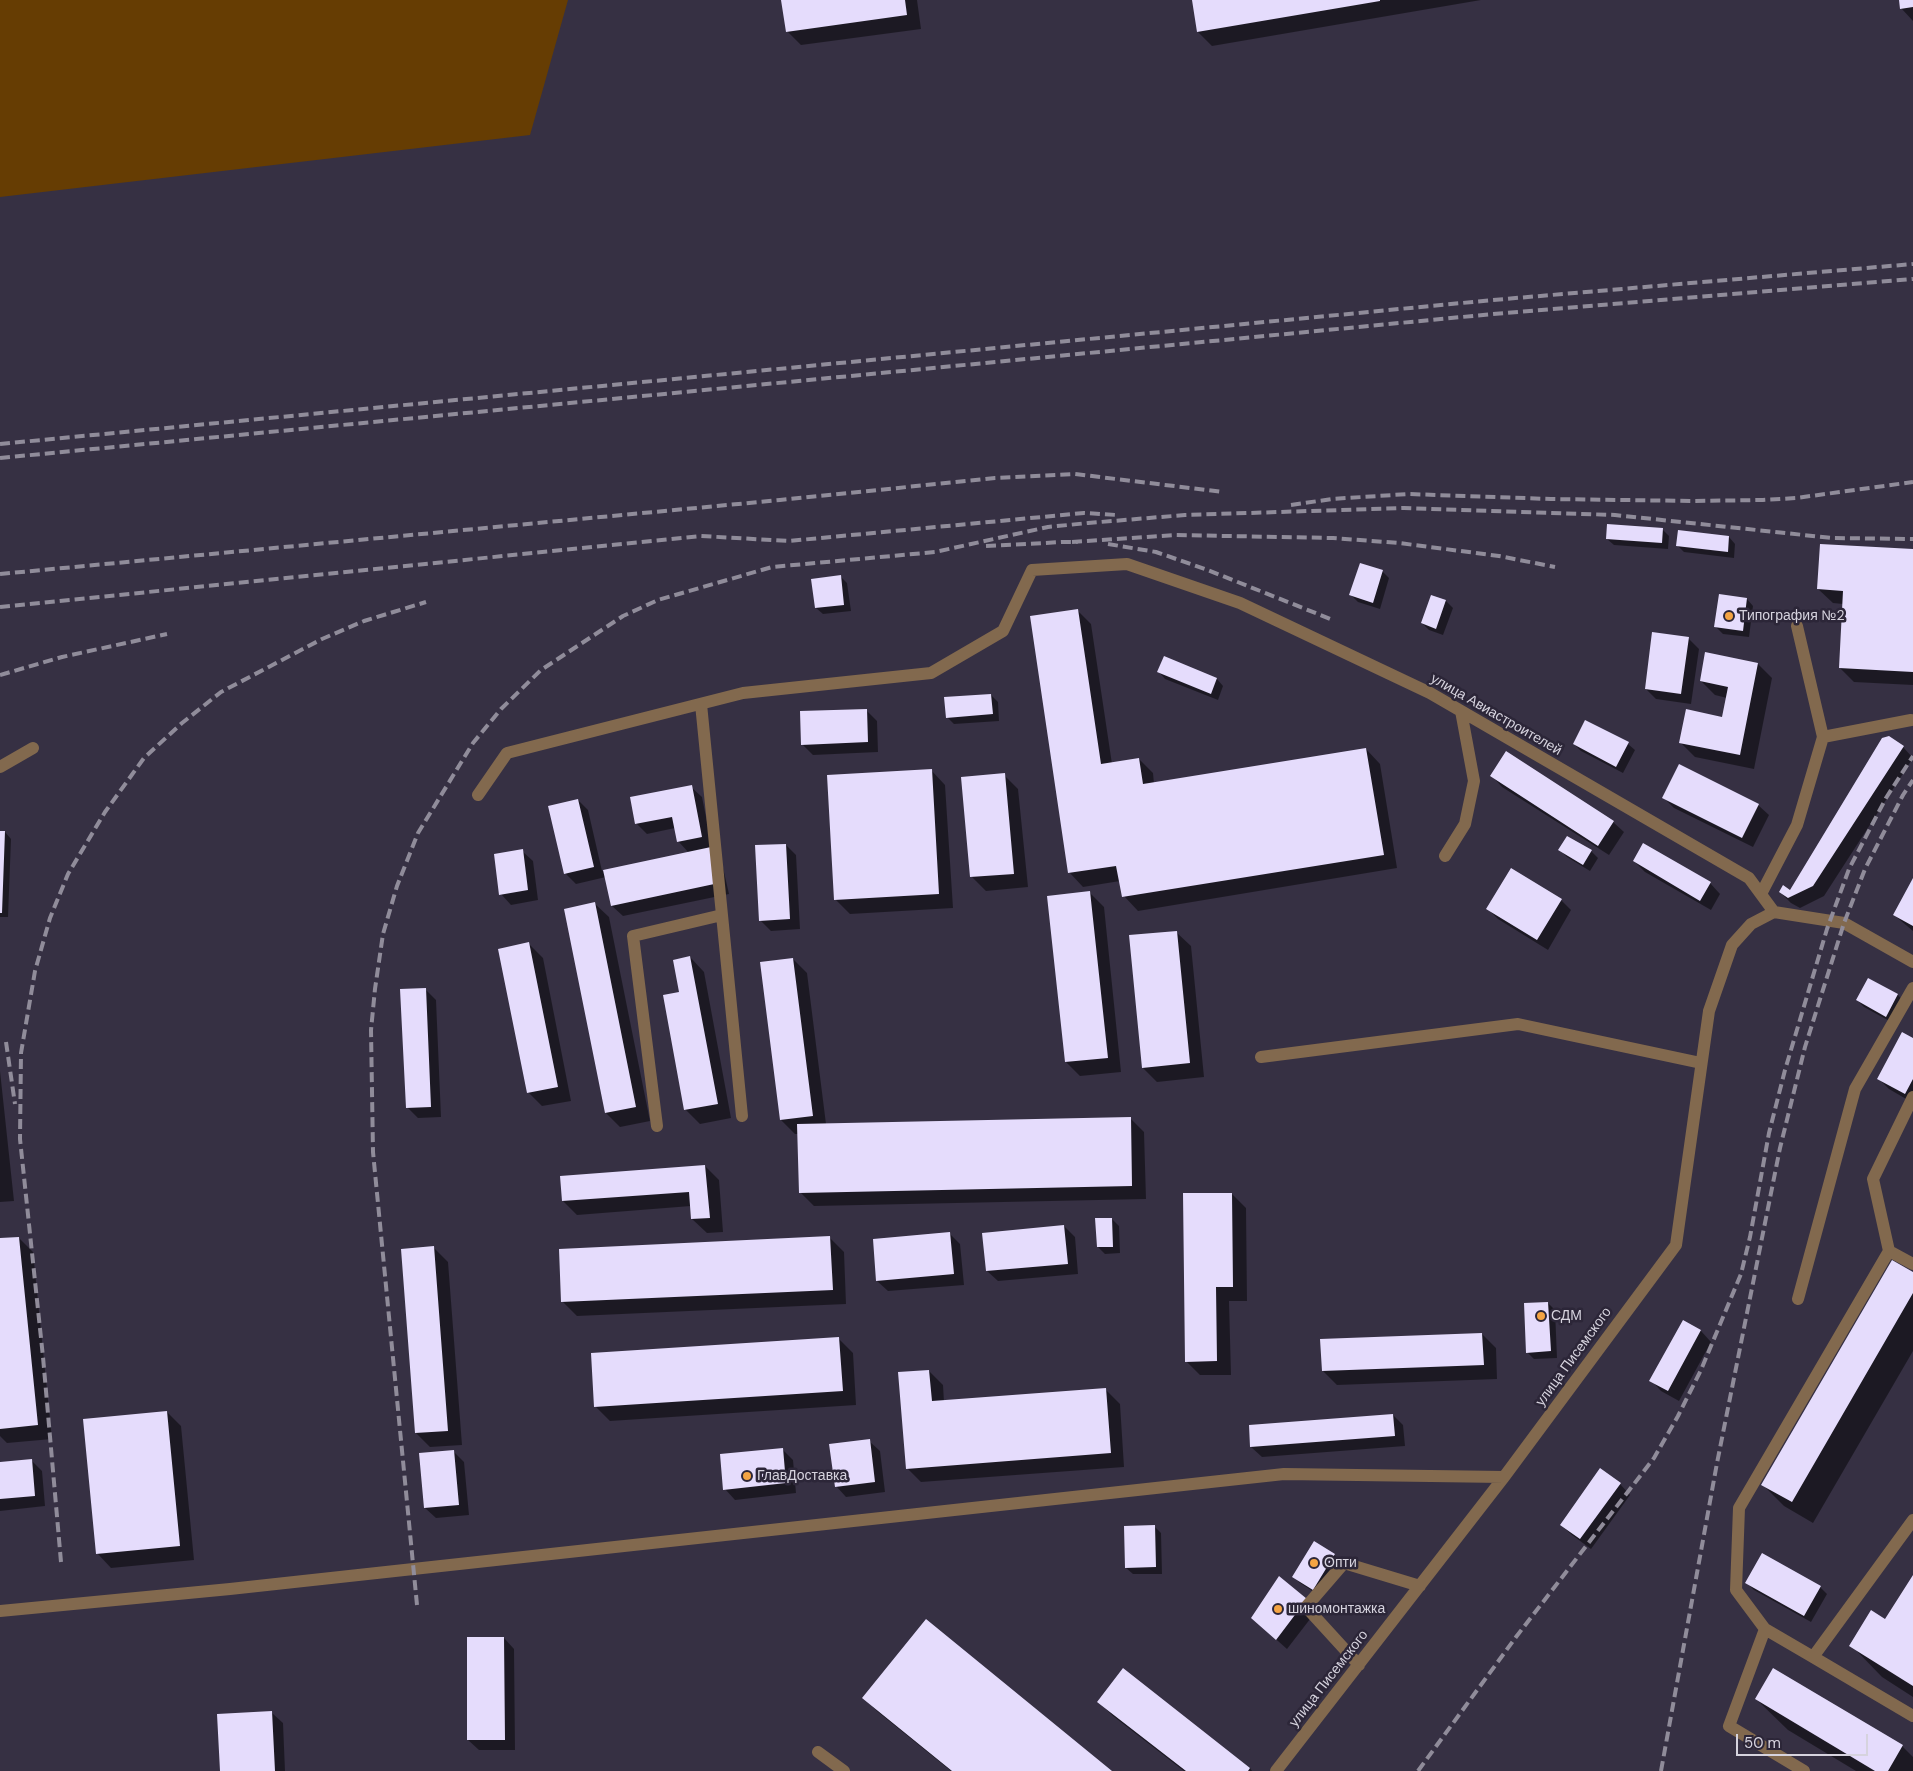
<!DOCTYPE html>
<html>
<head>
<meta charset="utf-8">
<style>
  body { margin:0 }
  #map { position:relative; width:1913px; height:1771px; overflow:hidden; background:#363043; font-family:"DM Sans",sans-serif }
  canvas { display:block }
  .scale { position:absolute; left:1736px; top:1734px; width:132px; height:22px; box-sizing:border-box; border:2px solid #d6d3de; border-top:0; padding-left:6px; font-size:15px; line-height:18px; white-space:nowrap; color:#d6d3de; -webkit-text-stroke:4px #2c2638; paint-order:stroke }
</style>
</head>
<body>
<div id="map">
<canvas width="1913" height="1771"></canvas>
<div class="scale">50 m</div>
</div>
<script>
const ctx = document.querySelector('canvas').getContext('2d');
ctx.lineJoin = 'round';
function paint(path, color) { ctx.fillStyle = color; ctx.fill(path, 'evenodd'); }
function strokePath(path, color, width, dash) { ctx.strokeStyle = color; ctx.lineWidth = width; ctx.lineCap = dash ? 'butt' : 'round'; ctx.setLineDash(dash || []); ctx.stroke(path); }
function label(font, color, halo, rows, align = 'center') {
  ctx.font = font + ' "DM Sans",sans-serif'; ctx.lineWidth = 5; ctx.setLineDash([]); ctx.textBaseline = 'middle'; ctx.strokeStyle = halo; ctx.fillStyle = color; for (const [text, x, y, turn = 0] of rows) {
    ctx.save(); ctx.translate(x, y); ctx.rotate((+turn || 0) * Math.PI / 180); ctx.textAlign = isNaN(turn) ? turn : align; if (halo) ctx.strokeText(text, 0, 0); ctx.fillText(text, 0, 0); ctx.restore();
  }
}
paint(new Path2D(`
  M0,0H568L530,135L0,197Z`), '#663d03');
paint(new Path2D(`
  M783,0H917L921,29L801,45L787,31Z
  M1193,0H1481L1212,46L1198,32Z
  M1900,0H1913V21L1901,8Z
  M1662,529L1669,536L1668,549L1614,545L1607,539Z
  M1729,537L1735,544L1734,558L1684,552L1677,545Z
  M1913,550V685L1854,682L1840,668L1843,604L1833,603L1818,589Z
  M1361,564L1383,572L1389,578L1380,609L1358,602L1351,595Z
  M840,576L847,583L851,611L823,614L816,608Z
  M1432,596L1446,601L1453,608L1443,635L1429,630L1422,623Z
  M1747,599L1753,606L1749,637L1723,634L1716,627Z
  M1077,610L1091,624L1112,764L1139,759L1153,773L1154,784L1366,749L1380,764L1397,868L1138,911L1124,896L1120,881L1083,887L1069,872Z
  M1688,638L1699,649L1691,704L1656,699L1646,689Z
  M1758,664L1772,678L1754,769L1695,757L1681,743L1723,718L1727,698L1715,695L1701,681Z
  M1159,672L1217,679L1223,686L1218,700L1165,679Z
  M991,695L998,702L999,721L954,724L947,717Z
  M866,710L877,721L878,752L813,755L802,744Z
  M1574,744H1628L1635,750L1623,773L1581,751Z
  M1903,747L1913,758L1824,896L1800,908L1791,903L1780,892H1790Z
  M931,770L945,785L953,908L850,914L835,899Z
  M1004,775L1018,789L1028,887L986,891L972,877L962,779Z
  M1492,776L1613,822L1624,832L1609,855L1502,787Z
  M691,787L702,797L712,847L721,859L729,894L623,916L612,906L606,877L576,884L566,874L578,800L588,810L602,871L689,853L678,841L675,828L647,834L636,823Z
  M1663,797L1758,805L1769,815L1753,847L1674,808Z
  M0,832H5L11,839L8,917H0Z
  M1567,837L1591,851L1598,858L1590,871L1567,857L1560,850Z
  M786,845L796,855L800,929L771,931L760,920Z
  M522,851L533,861L538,900L511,905L501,894Z
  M1634,861L1710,883L1720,894L1711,910L1645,872Z
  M1913,881V931L1894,915Z
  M1089,892L1104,907L1121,1072L1080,1076L1066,1062Z
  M1561,900L1571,910L1548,950L1498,919L1488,909Z
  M594,903L609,917L650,1121L620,1127L606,1113Z
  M1176,932L1191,946L1204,1077L1157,1082L1143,1068Z
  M529,944L543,958L571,1101L542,1106L528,1092Z
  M690,957L704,972L731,1118L700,1124L685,1109L680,993Z
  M793,959L807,973L826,1124L1130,1118L1144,1132L1146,1199L814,1206L800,1192L799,1134H795L781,1120Z
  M1869,979L1898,995L1904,1002L1893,1023L1864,1007L1857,1000Z
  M425,989L436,1000L441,1117L418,1118L407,1107Z
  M1913,1040V1103L1889,1089L1879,1079Z
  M0,1071L14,1201L0,1202Z
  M705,1166L719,1180L723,1232L707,1233L692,1219L691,1206L577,1215L563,1201Z
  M1232,1194L1246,1208L1247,1301H1229L1231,1375H1200L1186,1361Z
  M1112,1219L1119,1226L1120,1253L1105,1254L1098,1247Z
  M1064,1226L1075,1237L1078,1274L998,1281L987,1271Z
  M950,1234L960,1244L964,1285L888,1291L877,1281Z
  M19,1238L33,1252L52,1439L7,1443L0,1436V1240Z
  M830,1238L844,1252L846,1304L577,1316L562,1301Z
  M434,1248L448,1262L462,1445L430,1447L416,1433Z
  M1913,1273V1351L1813,1523L1784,1506L1763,1485Z
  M1548,1303L1555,1310L1557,1358L1534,1359L1527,1352Z
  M1683,1322L1701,1331L1711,1342L1679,1401L1661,1391L1651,1380Z
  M1482,1334L1496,1348L1497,1379L1337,1385L1323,1371Z
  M839,1339L853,1353L856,1405L610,1421L596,1407Z
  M929,1371L943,1385L944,1402L1105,1389L1120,1404L1124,1467L921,1482L907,1468Z
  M167,1412L181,1426L194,1560L111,1568L97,1553Z
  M1393,1415L1403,1425L1405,1446L1262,1457L1251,1447Z
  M869,1441L880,1451L885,1492L846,1497L836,1486Z
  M782,1449L793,1460L796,1493L735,1500L725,1489Z
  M453,1451L464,1462L469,1515L436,1518L425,1508Z
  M31,1460L42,1471L45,1506L0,1511V1463Z
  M1620,1484L1630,1495L1591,1549L1572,1535L1561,1525Z
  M1154,1526L1161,1533L1162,1574H1133L1126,1568Z
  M1334,1555L1341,1562L1320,1596L1300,1583L1293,1576Z
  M1913,1577V1697L1882,1677L1851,1645L1885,1621Z
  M1280,1578L1317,1610L1287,1649L1252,1618Z
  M1747,1583L1820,1587L1827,1594L1811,1622L1754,1590Z
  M504,1638L514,1649L515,1750H479L468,1740Z
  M864,1698L1110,1771H951L878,1712Z
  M1756,1699L1902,1746L1913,1757V1771H1856L1788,1730Z
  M1099,1702L1250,1768L1252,1771H1184L1113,1716Z
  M272,1713L283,1723L285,1771H221Z`), '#0007');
paint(new Path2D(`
  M781,0H905L907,15L786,32Z
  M1192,0H1380V1L1197,32Z
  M1899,0H1913V7L1900,9Z
  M1607,524L1663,528L1662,543L1606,539Z
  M1678,530L1729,536L1728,552L1676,546Z
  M1820,544L1913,549V672L1839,668L1843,591L1817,589Z
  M1360,563L1383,570L1373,603L1349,595Z
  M841,575L844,605L815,608L811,579Z
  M1719,594L1747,598L1743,631L1714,627Z
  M1431,595L1446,600L1436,629L1421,623Z
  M1078,609L1101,764L1139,758L1143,784L1366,748L1384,855L1122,897L1116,866L1068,873L1030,616Z
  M1652,632L1689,637L1681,694L1645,689Z
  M1705,652L1758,663L1740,755L1679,743L1686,709L1722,717L1728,687L1700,681Z
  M1164,656L1217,678L1211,694L1157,672Z
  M991,694L993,714L946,718L944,697Z
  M867,709L868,742L801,745L800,711Z
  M1585,720L1629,742L1616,767L1573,744Z
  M1889,736L1904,746L1813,886L1788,898L1779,892L1783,885L1790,890L1882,738Z
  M1506,751L1614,821L1598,846L1490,776Z
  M1679,764L1759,804L1742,838L1662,798Z
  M932,769L939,894L834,900L827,775Z
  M1005,773L1014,874L970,877L961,777Z
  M692,785L702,837L677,842L672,817L635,824L630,797Z
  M578,799L594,867L564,874L548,806Z
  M0,831H5L2,913H0Z
  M1567,836L1592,850L1583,865L1558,850Z
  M1643,843L1711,882L1700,901L1633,861Z
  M786,844L790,919L759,921L755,845Z
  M711,847L719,883L611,906L603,870Z
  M523,849L528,890L499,895L494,854Z
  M1511,868L1562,899L1537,940L1486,909Z
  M1913,878V926L1893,915Z
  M1090,891L1108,1058L1065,1062L1047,896Z
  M595,902L636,1107L605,1113L564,909Z
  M1177,931L1190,1063L1142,1068L1129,935Z
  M529,942L558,1087L527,1093L498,949Z
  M690,956L718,1104L684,1110L663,995L679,992L673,960Z
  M793,958L813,1116L780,1120L760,962Z
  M1868,978L1898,994L1886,1017L1856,1000Z
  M426,988L431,1107L406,1108L400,989Z
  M1902,1032L1913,1038V1079L1905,1094L1877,1079Z
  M1131,1117L1132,1186L799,1193L797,1124Z
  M705,1165L710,1218L691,1219L689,1192L562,1201L560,1176Z
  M1183,1193H1232L1233,1287H1216L1217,1361L1185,1362Z
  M1095,1218H1112L1113,1247H1097Z
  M1064,1225L1068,1264L986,1271L982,1233Z
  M950,1232L954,1274L876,1281L873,1239Z
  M830,1236L833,1290L561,1302L559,1249Z
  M19,1237L38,1425L0,1429V1238Z
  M434,1246L448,1431L415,1433L401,1249Z
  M1892,1260L1913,1272V1293L1792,1502L1761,1485Z
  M1548,1302L1551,1351L1526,1353L1524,1303Z
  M1683,1320L1701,1330L1668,1391L1649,1381Z
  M1482,1333L1484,1365L1322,1371L1320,1339Z
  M839,1337L843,1391L594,1407L591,1353Z
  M929,1370L932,1401L1106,1388L1111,1453L906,1469L898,1372Z
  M167,1411L180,1546L96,1554L83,1419Z
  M1393,1414L1395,1436L1250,1447L1249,1425Z
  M870,1439L875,1482L835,1487L829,1444Z
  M783,1448L786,1483L723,1490L720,1454Z
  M454,1450L459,1505L424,1508L419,1453Z
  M32,1459L35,1496L0,1499V1462Z
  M1600,1468L1621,1483L1580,1539L1560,1525Z
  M1155,1525L1156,1567L1125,1568L1124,1526Z
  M1314,1541L1335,1554L1313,1590L1292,1577Z
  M1762,1553L1821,1586L1804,1616L1745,1583Z
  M1913,1575V1686L1849,1646L1871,1610L1885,1619Z
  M1279,1576L1307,1599L1276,1640L1251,1618Z
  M926,1619L1112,1771H952L862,1698Z
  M467,1637H504L505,1740H467Z
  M1123,1668L1250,1768L1248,1771H1186L1097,1702Z
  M1773,1668L1903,1745L1888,1771H1875L1755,1699Z
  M272,1711L275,1771H220L217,1714Z`), '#e5dcfc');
strokePath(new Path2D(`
  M701,704L742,1116
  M1823,737L1911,720
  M0,767L33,748
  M478,795L507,753L743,693L931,673L1003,631L1032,570L1127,564L1240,603L1430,693L1749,878L1774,912L1844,923L1913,962
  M1445,856L1465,824L1474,781L1461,711
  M1761,894L1797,825L1823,737L1797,626
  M1261,1057L1518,1024L1701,1063
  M657,1126L633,936L722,915
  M1889,1251L1913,1264
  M1798,1299L1855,1089L1913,988
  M1913,1520L1813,1657L1913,1716
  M0,1611L230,1589L1284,1474L1504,1477
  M1765,1629L1736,1590L1739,1508L1889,1251L1873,1179L1913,1097
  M1359,1665L1306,1607L1344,1563L1420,1586
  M818,1752L844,1771
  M1276,1771L1504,1477L1676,1245L1709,1011L1732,945L1751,924L1774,912
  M1804,1771L1729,1726L1765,1629L1813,1657`), '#82694e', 12);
strokePath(new Path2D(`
  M0,444L1493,300L1913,264
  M0,458L1493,314L1913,279
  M1291,505L1332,499L1408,494L1551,499L1693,501L1763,500L1796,498L1913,482
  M1072,542L1175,535L1333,538L1399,543L1499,556L1555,567
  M1108,544L1156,552L1205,569L1333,620
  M986,546L1063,542H1078
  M0,574L780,500L995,478L1075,474L1223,492
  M0,607L701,536L789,541L1084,513L1117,515
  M0,675L62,657L167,634
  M6,1042L15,1104
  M61,1562L43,1357L20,1139L21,1053L35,971L50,918L68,874L105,812L144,758L182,723L221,692L322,639L364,621L426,602
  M417,1605L373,1152L371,1030L375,989L383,934L397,886L418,833L473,743L501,709L541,670L623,616L658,600L772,567L935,552L1048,527L1088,523L1185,515L1404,508L1615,515L1832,538L1913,539
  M1418,1771L1516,1637L1654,1458L1678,1416L1701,1370L1741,1274L1750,1237L1769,1133L1785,1070L1827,929L1849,869L1886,798L1913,756
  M1661,1771L1717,1463L1780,1148L1805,1047L1844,923L1865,869L1903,795L1913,780`), '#908c9a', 4, [10, 5]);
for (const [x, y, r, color] of [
  [1729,616,5,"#f4a443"],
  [1541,1316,5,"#f4a443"],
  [747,1476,5,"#f4a443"],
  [1314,1563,5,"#f4a443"],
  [1278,1609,5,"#f4a443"]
]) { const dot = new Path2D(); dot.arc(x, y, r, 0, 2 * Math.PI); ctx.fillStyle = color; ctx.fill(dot); strokePath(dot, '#2c2638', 2); }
label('14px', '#d6d3de', '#2c2638', [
  ["Типография №2",1739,616],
  ["СДМ",1551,1316],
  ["ГлавДоставка",757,1476],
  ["Опти",1324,1563],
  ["шиномонтажка",1288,1609]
], 'left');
label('14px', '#d6d3de', '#2c2638', [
  ["улица Авиастроителей",1496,715,30],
  ["улица Писемского",1574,1357,-54],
  ["улица Писемского",1329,1679,-52]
]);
</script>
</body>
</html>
